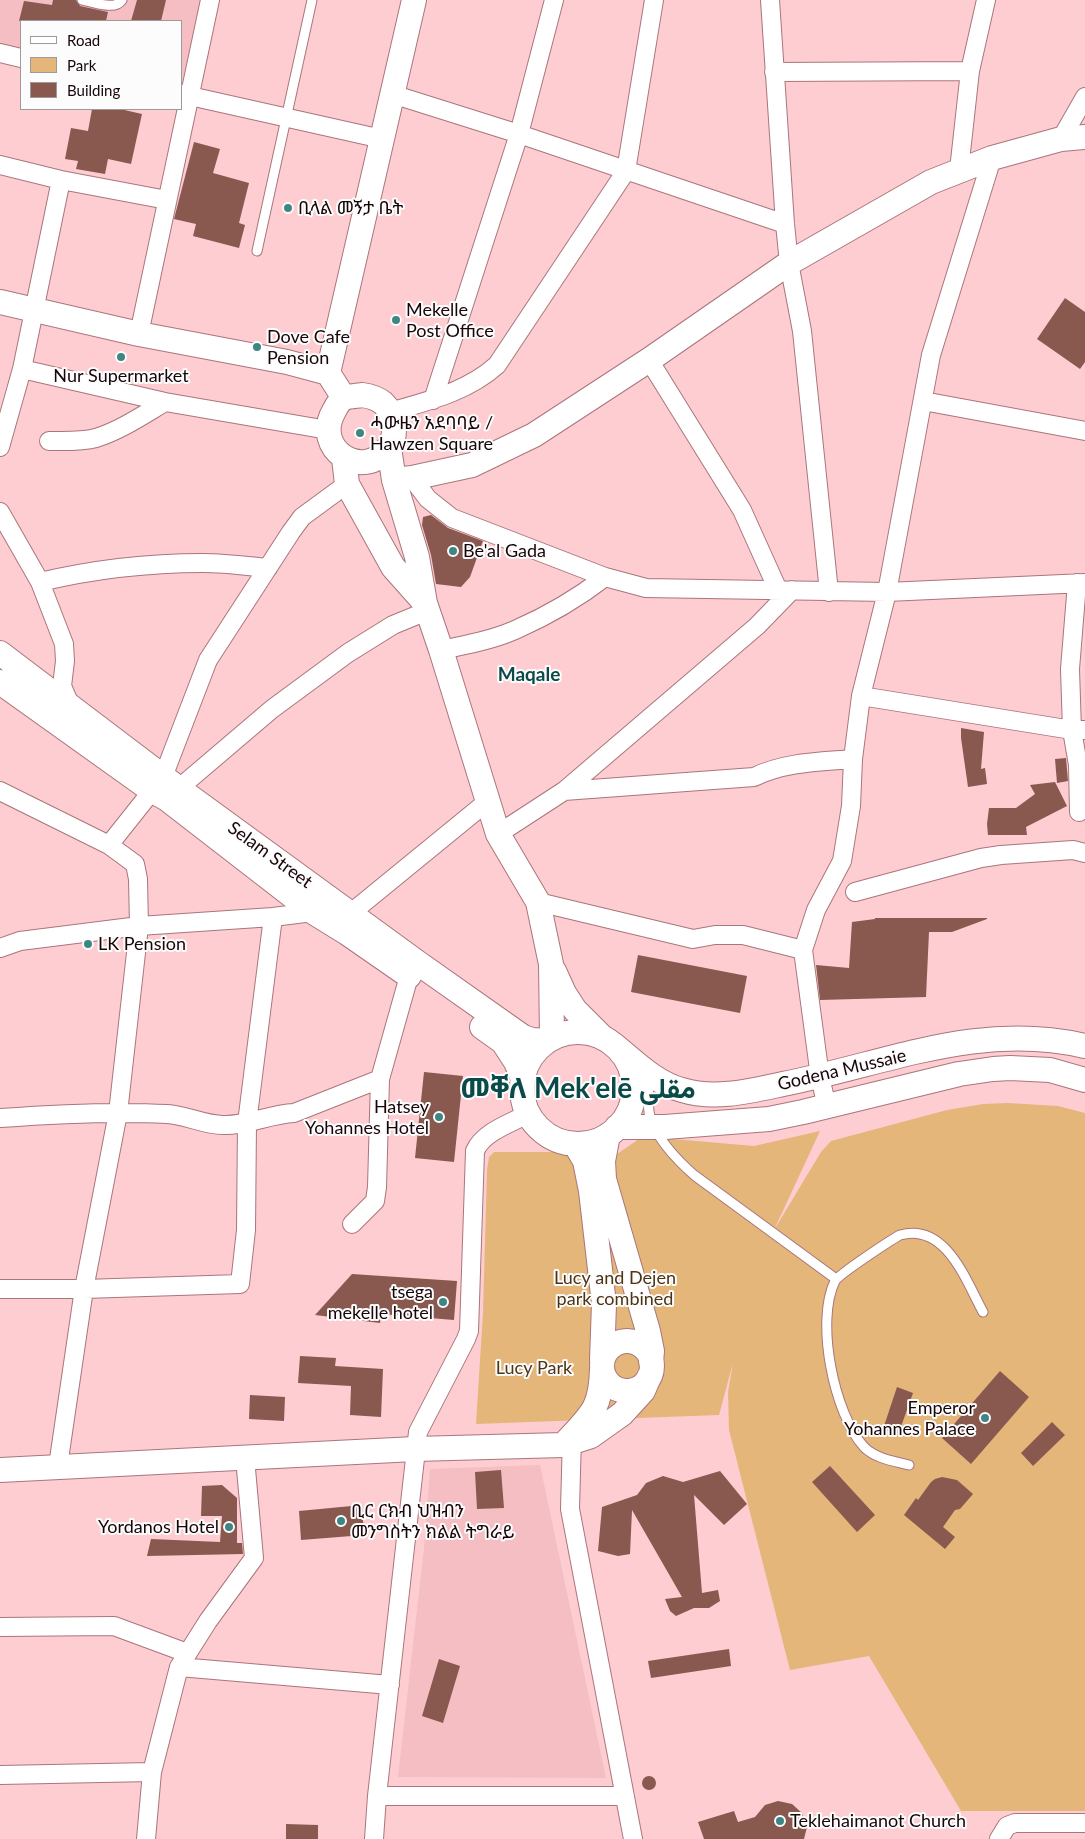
<!DOCTYPE html>
<html>
<head>
<meta charset="utf-8">
<style>
  body { margin:0 }
  #map { position:relative; width:1085px; height:1839px; overflow:hidden; background:#fdcdd1; font-family:Lato,sans-serif }
  canvas { display:block }
  .legend { position:absolute; left:20px; top:20px; width:162px; height:90px; box-sizing:border-box; background:#fcfcfc; border:1px solid #a0999a; margin:0; padding:6px 9px; list-style:none; font-size:15px; color:#170508 }
  .legend li { display:flex; align-items:center; gap:10px; height:25px }
  .legend b { width:25px; border:1px solid #a0999a }
</style>
</head>
<body>
<div id="map">
<canvas width="1085" height="1839"></canvas>
<ul class="legend">
<li><b style="height:6px;background:#fff"></b>Road</li>
<li><b style="height:14px;background:#e5b67a"></b>Park</li>
<li><b style="height:14px;background:#89584e"></b>Building</li>
</ul>
</div>
<script>
const ctx = document.querySelector('canvas').getContext('2d');
ctx.lineJoin = 'round';
function paint(path, color) { ctx.fillStyle = color; ctx.fill(path, 'evenodd'); }
function strokePath(path, color, width, dash) { ctx.strokeStyle = color; ctx.lineWidth = width; ctx.lineCap = dash ? 'butt' : 'round'; ctx.setLineDash(dash || []); ctx.stroke(path); }
function label(font, color, halo, rows, align = 'center') {
  ctx.font = font + ' Lato,Vazirmatn,"Noto Sans Ethiopic",sans-serif'; ctx.lineWidth = 4; ctx.setLineDash([]); ctx.textBaseline = 'middle'; ctx.strokeStyle = halo; ctx.fillStyle = color; for (const [text, x, y, turn = 0] of rows) {
    ctx.save(); ctx.translate(x, y); ctx.rotate((+turn || 0) * Math.PI / 180); ctx.textAlign = isNaN(turn) ? turn : align; if (halo) ctx.strokeText(text, 0, 0); ctx.fillText(text, 0, 0); ctx.restore();
  }
}
paint(new Path2D(`
  M0,0H201L181,86V21H21V53L0,48Z
  M540,1465L606,1778L398,1777L424,1548L430,1469Z`), '#f4bec3');
paint(new Path2D(`
  M1008,1103L1058,1106L1085,1113V1811H961L869,1656L790,1670L729,1430L728,1392L733,1363L719,1415L476,1424L483,1313L487,1170L489,1157L494,1152H557L567,1155L571,1159L614,1156L639,1139L662,1138L754,1146L820,1131L774,1230L821,1152L831,1141L947,1110L983,1104Z`), '#e5b67a');
paint(new Path2D(`
  M53,0H76L80,6L108,12L106,21H19L24,1L52,5Z
  M137,0H166L161,21H131Z
  M92,109H120L142,114L131,164L108,159L105,174L76,169L78,161L65,159L71,128L88,131Z
  M194,142L220,149L213,173L249,183L239,223L245,225L239,248L193,236L196,224L174,219Z
  M1065,298L1085,312V362L1080,369L1037,339Z
  M431,515L448,528L483,541L470,577L461,587L436,584L431,555L422,525L423,517Z
  M961,728L984,732L981,769L985,768L987,784L968,787L961,738Z
  M1066,758L1068,781L1057,783L1055,759Z
  M1055,782L1067,806L1026,827L1027,835H988L987,824L989,808H1016L1035,794L1030,785Z
  M875,918H987V919L952,932H929L926,997L820,1000L816,965L849,968L852,922L875,919Z
  M638,955L747,976L740,1013L631,992Z
  M424,1072L463,1076L454,1162L415,1158Z
  M352,1274L457,1281L454,1320L381,1314L380,1323L315,1315Z
  M300,1356L336,1358L335,1366L383,1369L381,1417L350,1415L351,1386L298,1383Z
  M1000,1371L1029,1397L971,1464L942,1438Z
  M897,1387L913,1393L898,1435L883,1429Z
  M250,1395L285,1397L284,1421L249,1419Z
  M1052,1422L1065,1435L1033,1466L1021,1453Z
  M830,1466L875,1515L857,1532L812,1482Z
  M501,1470L504,1508L477,1509L475,1472Z
  M720,1471L747,1504L724,1525L694,1495L702,1593L718,1590L720,1601L709,1608H694L676,1616L670,1611L665,1599L682,1597L632,1510L630,1554L618,1556L598,1551L602,1507L637,1495L646,1483L663,1476L683,1482Z
  M942,1477L957,1480L973,1494L960,1509L955,1510L943,1527L955,1537L945,1549L904,1515L916,1498L918,1500L931,1482L935,1479Z
  M222,1485L237,1498V1543H242L243,1554L147,1556L151,1539L220,1542L222,1516H201L202,1486Z
  M362,1505L364,1535L301,1540L299,1511Z
  M729,1649L731,1666L651,1678L648,1661Z
  M439,1659L460,1666L443,1723L422,1716Z
  M642 1783a7 7 0 1 1 14 0a7 7 0 1 1-14 0Z
  M778,1801L792,1804L802,1813L807,1827L804,1839H704L698,1822L734,1811L738,1822L755,1817L765,1805Z
  M286,1824L318,1825V1839H286Z`), '#89584e');
const lane = new Path2D(`
  M82,0C94,2 115,11 122,0
  M257,251L312,0
  M649,1077C649,1090 646,1106 651,1120C659,1141 677,1160 694,1175L836,1279
  M909,1465C894,1461 876,1459 864,1447C834,1414 815,1321 835,1281C839,1274 891,1240 900,1235C946,1222 966,1281 983,1312`);
const street = new Path2D(`
  M770,0L785,224L789,263L802,331L829,592
  M0,53L21,58
  M774,72L970,71
  M181,94L382,139
  M392,94L519,134L785,224
  M1061,139L1085,97
  M0,165L61,180L167,200
  M959,170L970,71L986,0
  M139,334L210,0
  M649,360L742,510L778,590
  M22,369L165,402L328,430
  M433,400L519,134L554,0
  M923,401L1085,431
  M390,412C428,401 467,392 497,365L626,171L654,0
  M49,441C64,441 81,442 96,438C121,430 143,415 165,402
  M0,447L22,369L61,180
  M412,478L428,499L452,518L605,577L646,588L887,592L1085,583
  M0,512L40,582L64,644L65,661L62,686L71,707
  M40,582C95,569 147,563 203,563C225,563 247,566 268,568
  M1077,583L1070,669L1072,730L1078,765L1079,812
  M441,650C466,645 492,640 515,630C547,616 578,598 605,577
  M861,696L1072,730H1085
  M0,791L109,845L135,864L138,879L139,926L118,1113L84,1289L58,1466
  M564,791L754,777C785,762 819,762 853,759
  M171,795L272,709L348,653L393,625L427,611
  M498,834L564,791L757,626L792,590
  M109,845L163,777L208,660L291,532L302,517L347,484
  M855,892L981,858L1001,855L1073,850L1085,853
  M538,902L693,939L715,935H743L803,950
  M0,948L20,941L139,926L273,917L313,912L351,913L488,801
  M827,1107L820,1077L803,950L816,910L842,861L851,806L853,759L861,696L887,592L931,355L992,158
  M0,1118C55,1114 112,1111 167,1114C186,1115 204,1125 223,1125C247,1126 270,1114 294,1113L380,1079
  M352,1224L375,1201L377,1187L380,1079L409,976L415,967
  M0,1289H84L240,1284L246,1230L247,1123L273,917
  M572,1436L570,1509L633,1839
  M0,1627L114,1626L187,1653
  M179,1667L390,1685
  M0,1775L152,1772
  M377,1796H625
  M146,1839L152,1772L179,1667L208,1621L254,1558L245,1458
  M374,1839L377,1796L418,1432L466,1339L469,1331L475,1151C483,1132 511,1123 528,1114
  M999,1839L1007,1826L1015,1823H1085`);
const secondary = new Path2D(`
  M0,302L139,334L287,362L328,373
  M362,395C369,396 377,398 383,403C395,414 398,435 388,448C363,482 312,449 334,411C336,407 339,401 343,399C347,396 357,396 362,395Z
  M344,398L328,373L414,0
  M389,448L394,480L417,557L425,603L441,650L498,834L538,902L551,964L552,1038
  M344,458L347,484L393,567L425,603
  M394,480L412,478L472,465L534,435L649,360L789,263L931,182L992,158L1061,139L1085,137
  M0,653L178,788L418,963L523,1037L532,1040L547,1041
  M0,682L151,790L167,799L313,912L347,933L409,976
  M554,971L564,993L575,1010L603,1038
  M482,1027L503,1042L516,1062L523,1079
  M522 1088a56 56 0 1 1 112 0a56 56 0 1 1-112 0Z
  M613,1044C634,1061 655,1083 682,1090C715,1100 750,1091 783,1084C886,1064 978,1021 1085,1046
  M617,1127H665L769,1119L803,1112L959,1074L993,1069L1010,1068L1050,1070L1085,1080
  M608,1135L603,1161L604,1179L648,1331L652,1351L651,1362
  M575,1144L585,1161L591,1191L604,1304L602,1360
  M602 1366a25 25 0 1 1 50 0a25 25 0 1 1-50 0Z
  M566,1442C592,1414 601,1408 602,1369
  M0,1470L415,1449L563,1445L591,1436L622,1414L643,1391L649,1377`);
strokePath(lane, '#aa757b', 11);
strokePath(street, '#aa757b', 20);
strokePath(secondary, '#aa757b', 26);
strokePath(lane, '#fff', 9);
strokePath(street, '#fff', 18);
strokePath(secondary, '#fff', 24);
for (const [x, y, r, color] of [
  [288,208,5,"#3e8683"],
  [396,320,5,"#3e8683"],
  [257,347,5,"#3e8683"],
  [121,357,5,"#3e8683"],
  [360,433,5,"#3e8683"],
  [453,551,5,"#3e8683"],
  [88,944,5,"#3e8683"],
  [439,1117,5,"#3e8683"],
  [443,1302,5,"#3e8683"],
  [985,1418,5,"#3e8683"],
  [341,1521,5,"#3e8683"],
  [229,1527,5,"#3e8683"],
  [780,1821,5,"#3e8683"]
]) { const dot = new Path2D(); dot.arc(x, y, r, 0, 2 * Math.PI); ctx.fillStyle = color; ctx.fill(dot); strokePath(dot, '#fcfcfc', 2); }
label('18px', '#170508', '#fcfcfc', [
  ["ቢላል መኝታ ቤት",298,208],
  ["Mekelle",406,310],
  ["Post Office",406,331],
  ["Dove Cafe",267,337],
  ["Pension",267,358],
  ["Nur Supermarket",121,376,"center"],
  ["ሓውዜን አደባባይ /",370,423],
  ["Hawzen Square",370,444],
  ["Be'al Gada",463,551],
  ["LK Pension",98,944],
  ["Hatsey",429,1107,"right"],
  ["Yohannes Hotel",429,1128,"right"],
  ["tsega",433,1292,"right"],
  ["mekelle hotel",433,1313,"right"],
  ["Emperor",975,1408,"right"],
  ["Yohannes Palace",975,1429,"right"],
  ["ቢር ርክብ ህዝብን",351,1511],
  ["መንግስትን ክልል ትግራይ",351,1532],
  ["Yordanos Hotel",219,1527,"right"],
  ["Teklehaimanot Church",790,1821]
], 'left');
label('18px', '#170508', '#fcfcfc', [
  ["Selam Street",270,855,36],
  ["Godena Mussaie",842,1070,-13]
]);
label('18px', '#4c3515', '#fcfcfc', [
  ["Lucy and Dejen",615,1278],
  ["park combined",615,1299],
  ["Lucy Park",534,1368]
]);
label('bold 19px', '#0a4a49', '#fcfcfc', [
  ["Maqale",529,675]
]);
label('bold 28px', '#0a4a49', '#fcfcfc', [
  ["መቐለ Mek'elē مقلى",578,1089]
]);
</script>
</body>
</html>
